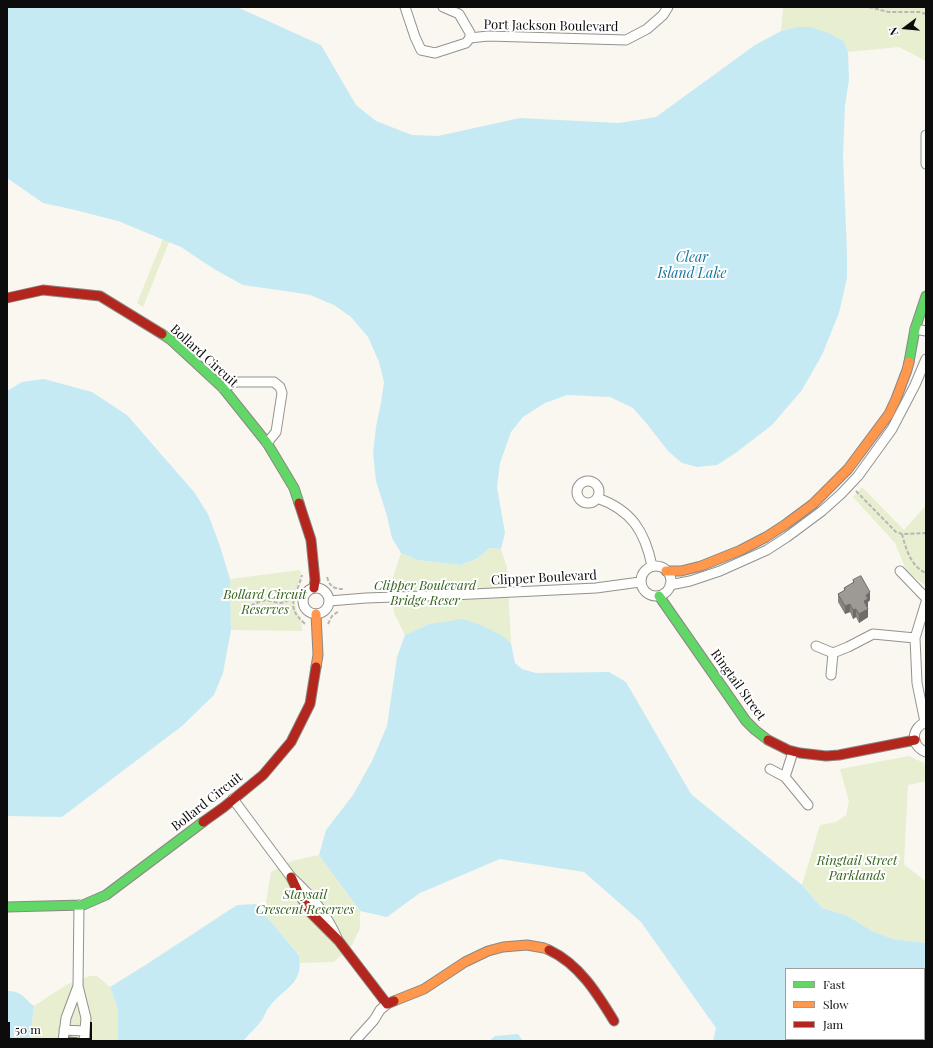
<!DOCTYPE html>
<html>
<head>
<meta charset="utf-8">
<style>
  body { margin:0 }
  #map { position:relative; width:933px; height:1048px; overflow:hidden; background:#faf7f0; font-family:"Playfair Display",serif }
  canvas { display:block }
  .frame { position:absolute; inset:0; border:8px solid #0c0c0c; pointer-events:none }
  .legend { position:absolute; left:785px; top:968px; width:140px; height:72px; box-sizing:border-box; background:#fff; border:1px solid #9e9e9e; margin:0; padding:5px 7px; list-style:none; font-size:12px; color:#0c0c0c }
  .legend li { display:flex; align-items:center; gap:8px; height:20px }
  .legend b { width:20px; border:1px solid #9e9e9e }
  .north { position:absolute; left:885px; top:8px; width:40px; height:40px; -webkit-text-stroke:3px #fff; paint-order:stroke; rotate:254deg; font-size:11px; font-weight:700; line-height:16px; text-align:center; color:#0c0c0c }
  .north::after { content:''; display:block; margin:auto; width:14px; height:18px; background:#0c0c0c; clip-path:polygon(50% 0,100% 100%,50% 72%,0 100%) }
  .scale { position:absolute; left:8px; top:1022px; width:84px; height:18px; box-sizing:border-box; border:2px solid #0c0c0c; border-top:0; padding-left:5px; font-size:12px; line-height:14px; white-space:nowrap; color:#0c0c0c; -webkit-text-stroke:3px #fff; paint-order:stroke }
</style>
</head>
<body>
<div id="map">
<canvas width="933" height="1048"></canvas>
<div class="frame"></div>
<ul class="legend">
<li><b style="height:5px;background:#63d668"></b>Fast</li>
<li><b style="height:5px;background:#ff974d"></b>Slow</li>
<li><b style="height:5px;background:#b3261e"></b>Jam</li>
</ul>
<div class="north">N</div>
<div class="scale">50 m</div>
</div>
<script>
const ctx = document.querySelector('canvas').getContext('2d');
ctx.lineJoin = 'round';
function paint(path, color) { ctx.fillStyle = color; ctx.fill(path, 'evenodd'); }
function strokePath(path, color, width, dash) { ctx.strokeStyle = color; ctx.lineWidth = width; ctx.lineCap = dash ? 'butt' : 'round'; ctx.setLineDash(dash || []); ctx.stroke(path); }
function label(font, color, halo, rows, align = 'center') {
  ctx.font = font + ' "Playfair Display",serif'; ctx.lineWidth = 4; ctx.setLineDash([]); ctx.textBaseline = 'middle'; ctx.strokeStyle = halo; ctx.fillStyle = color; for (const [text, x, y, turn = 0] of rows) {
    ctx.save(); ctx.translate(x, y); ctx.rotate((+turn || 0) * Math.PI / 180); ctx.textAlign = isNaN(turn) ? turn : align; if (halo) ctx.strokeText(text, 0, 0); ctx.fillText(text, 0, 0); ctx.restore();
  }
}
paint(new Path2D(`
  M783,7H926V61L899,47L848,52L844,41L831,34L797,27L781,31Z
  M163,239L169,242L143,307L137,303Z
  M862,487L904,530L926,505V586L907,572L895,543L853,497Z
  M490,548L501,549L507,568L511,643L483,626L429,624L405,635L394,613L392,580L401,553L417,560L461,565L478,558Z
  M300,570L301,577L293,597L297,612L301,617L302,631L231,630L230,579Z
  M909,756L924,763L926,771V781L908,785L904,864L926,882V943L893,939L872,931L848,916L822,908L802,885L820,825L836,822L846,815L849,801L840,769Z
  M319,855L360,911V928L352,945L334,962L300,963L299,954L264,914L271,872L292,861Z
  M90,976H97L110,987L118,1009V1041H29L31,1033L34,1006L66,985Z`), '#e7efd0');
paint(new Path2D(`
  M7,7H237L321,45L356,105L376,121L412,135L438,136L520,118L619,123L656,117L755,45L781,31L797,27H811L831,34L844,41L848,52L849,80L845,105L843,156L847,253V278L839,313L822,355L802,390L772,425L737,452L717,465L697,467L682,463L668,451L647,424L633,408L610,397L567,395L545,403L523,417L511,432L500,463L497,487L505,533L501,549L490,548L478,558L461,565L417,560L401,553L392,538L387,516L376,481L373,453L376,427L381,403L384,382L379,362L368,337L351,317L334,305L310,295L292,292L243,285L214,269L181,247L118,221L75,210L43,203L7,178Z
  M44,379L92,392L127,415L194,492L208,514L220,546L230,579L231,630L223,673L214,695L182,726L62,817L7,816V391L22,382Z
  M463,619L483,626L503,636L511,643L515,663L522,669L536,673L609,672L626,682L691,794L802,885L822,908L848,916L872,931L893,939L926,943V1041H713L716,1028L641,922L584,872L500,859L420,893L387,917L360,911L319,855L326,830L353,795L372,761L387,726L397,657L405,635L429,624ZM786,969H924V1039H786Z
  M256,904L299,955C304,984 285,987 270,1006C266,1010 265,1015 262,1020C257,1027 249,1034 243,1041H118V1009L110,987L147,964L237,905Z
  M7,991C23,991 23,998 34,1006L31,1033L29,1041H7Z
  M518,1034L523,1041H489L495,1036Z`), '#c6eaf4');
const street = new Path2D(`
  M405,7L415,37L421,50L435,53L466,43L470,38V33L459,14L443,7
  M470,38L488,36L626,40L647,29L663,15L668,7
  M926,135V164
  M915,329L926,331
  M223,388L236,382H274L280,387L282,393L276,432L267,443
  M577 492a11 11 0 1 1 22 0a11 11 0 1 1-22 0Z
  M597,498C632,510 645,532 652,566
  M641 581a15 15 0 1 1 30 0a15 15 0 1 1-30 0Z
  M900,571L926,598
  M670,585L690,581L720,571L767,550L787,537L822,511L841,494L858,476L892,429L915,385L926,359
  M303 601a13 13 0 1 1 26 0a13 13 0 1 1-26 0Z
  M329,601L366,598L452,595L596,588L640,582
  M816,646L833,653L848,647L873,634L915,638
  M831,675L833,653
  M925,722L917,683L915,638L926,602
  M926,722C911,728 910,746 926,752
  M793,752L785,777L808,805
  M770,769L785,777
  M233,799L291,877C311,895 327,914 337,938
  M79,905L78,986L86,1018L84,1041
  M64,1030L85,1031
  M63,1041L66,1018L78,986
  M355,1041L374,1020L380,1010L387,1004`);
const fast = new Path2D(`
  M162,334L171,340L223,388L267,443L294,488L299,503
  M909,362L915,329L926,296
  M659,596L746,721L755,730L768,740
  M7,907L83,905L106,895L203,822`);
const slow = new Path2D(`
  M666,571H681L701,566L741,550L766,537L786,524L813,504L848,469L889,414L896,399L907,370L909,362
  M316,614L318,655L316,667
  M394,1001L424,989L465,962L488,951L503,947L527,945L544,948L549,950`);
const jam = new Path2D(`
  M7,298L43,290L100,296L162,334
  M299,503L311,540L315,580L314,588
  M768,740L788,750L800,753L826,756L839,755L915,740
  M203,822L224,807L263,775L291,742L310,704L316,667
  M291,877L298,892L311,913L338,940L387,1004L394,1001
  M549,950C579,964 597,993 614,1021`);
strokePath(street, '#93928f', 11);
strokePath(fast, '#8a8885', 11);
strokePath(slow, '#8a8885', 11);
strokePath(jam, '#8a8885', 11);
strokePath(new Path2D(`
  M869,7L888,12H919L926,14
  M856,491L896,532L902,534L926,533
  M902,534C906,549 911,567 926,573
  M327,577C330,587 334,589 344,589
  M295,594C291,610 294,613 305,624
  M251,606C257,602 264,599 271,601C274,602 277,603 280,603C294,602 299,586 302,575
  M328,624L332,616L339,611`), '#b7b6b5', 2, [4, 2]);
strokePath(street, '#fefefd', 9);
strokePath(fast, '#63d668', 9);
strokePath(slow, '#ff974d', 9);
strokePath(jam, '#b3261e', 9);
paint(new Path2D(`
  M853,580L870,600L868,602L867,607L868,617L859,623L856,617L853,619L850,612L845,614L838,602V594L844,591V588L853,583Z`), '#878481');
paint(new Path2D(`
  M870,592V600L868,602V607L864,609V601L866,595Z
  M850,604V612L845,614V606Z
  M856,609V617L853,619V610Z
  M868,609V617L859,623V614Z`), '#6e6c69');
const building = new Path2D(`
  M861,576L870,592L866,595L868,599L864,601L868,609L859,614L856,609L853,610L850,604L845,606L838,594L845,590L844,588L854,582L853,580Z
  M69,1037L78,1038V1041H69Z`);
paint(building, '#9d9a96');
strokePath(building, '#6e6c69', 1);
label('13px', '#0c0c0c', '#fff', [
  ["Port Jackson Boulevard",551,26,1],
  ["Bollard Circuit",204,356,42],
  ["Clipper Boulevard",544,578,-3],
  ["Ringtail Street",738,685,54],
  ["Bollard Circuit",207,802,-38]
]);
label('italic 13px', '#35631d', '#fff', [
  ["Clipper Boulevard",425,586],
  ["Bridge Reser",425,601],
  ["Bollard Circuit",265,595],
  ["Reserves",265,610],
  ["Ringtail Street",857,861],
  ["Parklands",857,876],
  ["Staysail",305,895],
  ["Crescent Reserves",305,910]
]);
label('italic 14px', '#16749e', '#fff', [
  ["Clear",692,258],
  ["Island Lake",692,274]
]);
</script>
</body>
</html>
